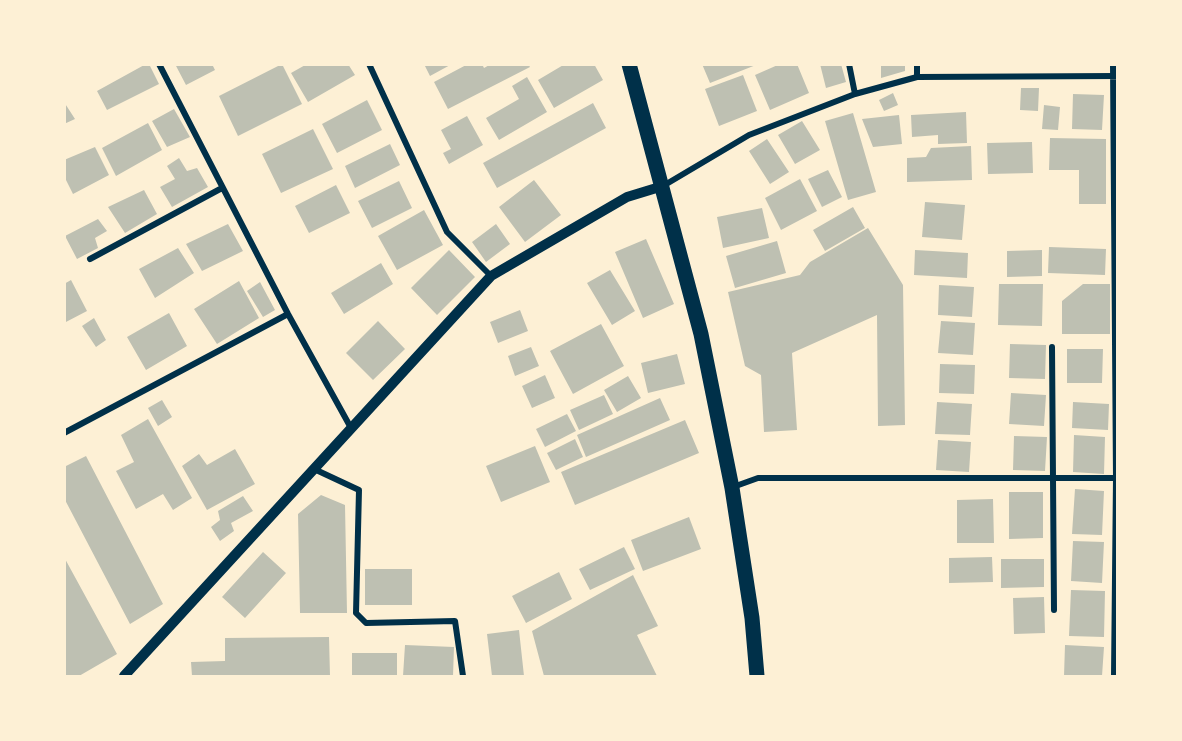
<!DOCTYPE html>
<html>
<head>
<meta charset="utf-8">
<style>
  body { margin:0 }
  #map { position:relative; width:1182px; height:741px; overflow:hidden; background:#fdf0d5; font-family:"Space Grotesk",sans-serif }
  canvas { display:block }
  .frame { position:absolute; inset:0; border:66px solid #fdf0d5; pointer-events:none }
</style>
</head>
<body>
<div id="map">
<canvas width="1182" height="741"></canvas>
<div class="frame"></div>
</div>
<script>
const ctx = document.querySelector('canvas').getContext('2d');
ctx.lineJoin = 'round';
function paint(path, color) { ctx.fillStyle = color; ctx.fill(path, 'evenodd'); }
function strokePath(path, color, width, dash) { ctx.strokeStyle = color; ctx.lineWidth = width; ctx.lineCap = dash ? 'butt' : 'round'; ctx.setLineDash(dash || []); ctx.stroke(path); }
paint(new Path2D(`
  M146,64H149L159,84L107,110L97,91Z
  M175,64H212L215,70L186,85Z
  M282,64L302,104L238,136L219,96Z
  M307,64H348L355,75L308,102L291,73Z
  M424,64H452L430,76Z
  M468,64H482L484,68L491,64H528L530,67L448,109L434,82Z
  M565,64H594L603,80L554,108L538,80Z
  M702,64H756V65L710,83Z
  M780,64H797L809,93L770,110L755,75Z
  M820,64H841L846,82L826,88Z
  M881,64H905V71L881,78Z
  M743,75L757,111L719,126L705,89Z
  M527,77L547,112L499,140L486,118L519,99L512,86Z
  M1021,88H1039L1038,111L1020,110Z
  M893,93L898,105L884,111L879,100Z
  M1073,94L1104,95L1102,130L1072,129Z
  M367,100L382,130L337,153L322,124Z
  M64,102L75,119L64,124Z
  M593,103L606,128L497,188L483,163Z
  M1044,105L1060,107L1058,130L1042,129Z
  M174,109L190,137L167,147L152,121Z
  M966,112L967,143L938,144V135L912,137L911,115Z
  M853,113L876,192L848,200L825,121Z
  M899,115L902,144L873,147L862,119Z
  M467,116L483,145L449,164L443,153L451,149L441,130Z
  M802,121L820,150L795,164L778,135Z
  M148,123L162,150L116,176L102,148Z
  M313,129L333,169L281,193L262,154Z
  M1050,138L1106,139V204H1079V170H1049Z
  M767,139L789,172L770,184L749,151Z
  M1032,142L1033,173L988,174L987,143Z
  M390,144L400,165L355,188L345,166Z
  M971,146L972,180L907,182V158L926,157L931,148Z
  M95,147L109,175L73,194L64,176V160Z
  M179,158L187,171L197,168L208,187L172,207L160,187L175,179L167,166Z
  M828,170L842,197L822,207L808,179Z
  M800,179L817,211L781,230L765,198Z
  M534,180L561,215L525,242L499,207Z
  M399,181L412,208L372,228L358,201Z
  M336,185L350,213L309,233L295,206Z
  M144,190L157,214L125,233L108,207Z
  M925,202L965,205L962,240L922,237Z
  M853,207L865,228L825,251L813,230Z
  M762,208L769,238L723,248L717,217Z
  M424,210L443,245L397,270L378,236Z
  M98,219L107,231L95,238L98,248L77,259L65,236Z
  M228,224L243,251L202,271L186,244Z
  M496,224L510,244L486,262L472,242Z
  M868,228L903,285L905,425L878,426L877,315L792,353L797,430L764,432L761,375L745,366L728,292L800,275L810,262Z
  M646,239L674,304L643,318L615,252Z
  M777,241L786,273L735,288L726,256Z
  M1049,247L1106,249L1105,275L1048,273Z
  M178,248L194,273L155,298L139,269Z
  M449,250L475,277L437,315L411,288Z
  M915,250L968,253L967,278L914,275Z
  M1042,250V276L1007,277V251Z
  M381,263L393,284L344,314L331,293Z
  M610,270L635,311L612,325L587,283Z
  M71,280L87,311L64,323V284Z
  M239,281L259,318L217,344L194,309Z
  M260,282L275,310L263,317L247,291Z
  M999,284H1043L1042,326L998,325Z
  M1083,284H1110V334H1062V301Z
  M939,285L974,287L972,317L938,315Z
  M520,310L528,331L498,343L490,322Z
  M169,313L187,346L146,370L127,337Z
  M94,318L106,340L96,347L82,326Z
  M378,321L405,349L373,380L346,353Z
  M941,321L975,323L973,355L938,353Z
  M601,324L624,366L573,394L550,351Z
  M1010,344L1046,345L1045,379L1009,378Z
  M531,347L539,366L515,376L508,356Z
  M1067,349H1103L1102,383H1067Z
  M677,354L685,384L648,393L641,363Z
  M940,364L975,365L974,394L939,393Z
  M545,375L555,398L532,408L522,386Z
  M628,376L641,398L617,412L604,390Z
  M1011,393L1046,395L1044,426L1009,424Z
  M604,395L613,414L579,430L570,410Z
  M660,398L670,420L586,457L577,435Z
  M162,400L172,417L158,426L148,408Z
  M937,402L972,404L970,435L935,434Z
  M1073,402L1109,404L1108,430L1072,428Z
  M567,414L576,431L545,447L536,429Z
  M148,419L192,498L173,510L163,494L136,509L116,471L134,462L121,435Z
  M685,420L699,453L575,505L561,472Z
  M1074,435L1105,437L1104,474L1073,472Z
  M1014,436L1047,437L1045,471L1013,470Z
  M575,439L583,457L556,470L547,453Z
  M938,440L971,442L969,472L936,470Z
  M535,446L550,482L501,502L486,466Z
  M235,449L255,484L207,510L182,466L199,454L207,465Z
  M86,456L163,604L130,624L64,498V467Z
  M1075,489L1104,491L1102,535L1072,534Z
  M1009,492H1043V538L1009,539Z
  M321,495L345,505L347,613H300L298,514Z
  M243,496L253,511L231,523L234,531L220,541L211,527L220,520L218,511Z
  M993,499L994,543H957V500Z
  M689,517L701,549L643,571L631,540Z
  M1073,541L1104,542L1102,583L1071,581Z
  M624,547L635,569L590,590L579,569Z
  M263,552L286,573L245,618L222,597Z
  M64,557L117,654L79,676H64Z
  M992,557L993,582L949,583V558Z
  M1001,559H1044V587L1001,588Z
  M365,569H412V605H365Z
  M559,572L572,599L526,623L512,596Z
  M633,575L658,626L637,635L657,676H544L532,631Z
  M1071,590L1105,591L1104,637L1069,636Z
  M1044,597L1045,633L1014,634L1013,598Z
  M519,630L524,676H492L487,634Z
  M329,637L330,676H192L191,662L225,661V638Z
  M405,645L454,647L453,676H403Z
  M1065,645L1104,647L1102,676H1064Z
  M352,653H397V676H352Z`), '#bec0b2');
strokePath(new Path2D(`
  M159,64L288,314L351,428
  M369,64L447,232L491,276
  M849,64L855,94
  M917,64V77
  M1113,64L1116,478L1114,676
  M663,186L749,135L855,94L917,77L1117,76
  M90,259L222,188
  M1052,347L1054,610
  M64,433L288,314
  M314,469L359,490L356,613L366,623L455,621L463,676
  M733,487L758,478H1118`), '#003049', 6);
strokePath(new Path2D(`
  M124,676L491,276L627,197L663,186`), '#003049', 10);
strokePath(new Path2D(`
  M629,64L701,334L732,488L752,618L757,676`), '#003049', 15);
</script>
</body>
</html>
